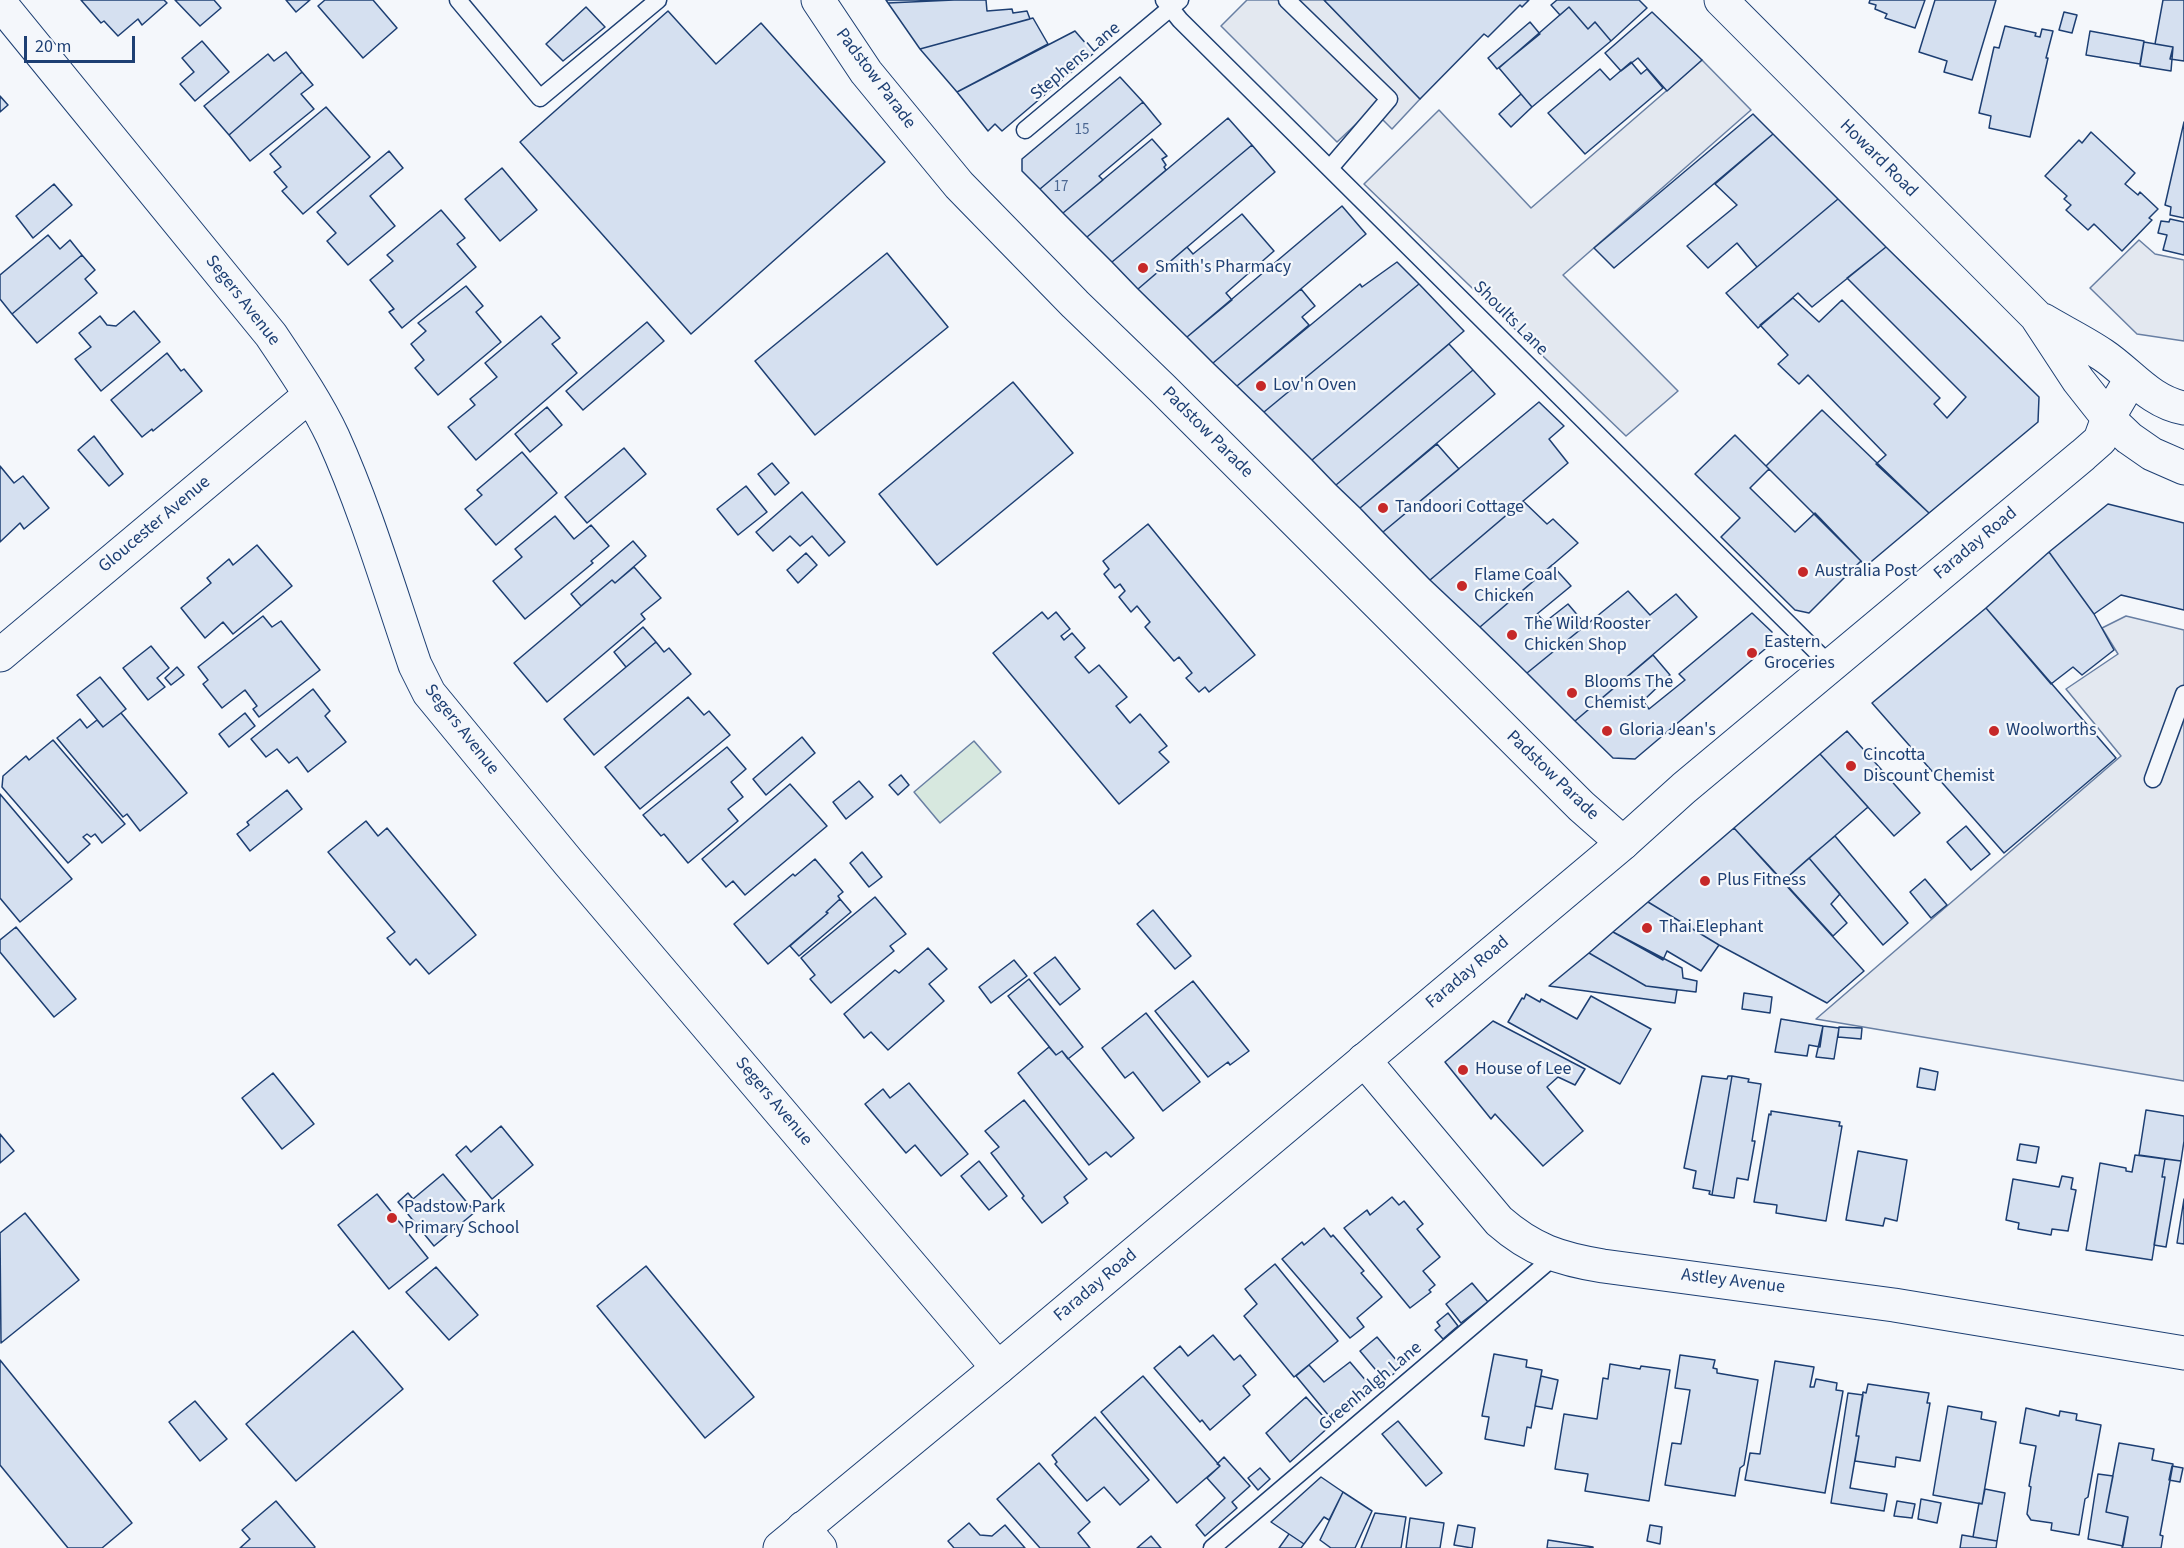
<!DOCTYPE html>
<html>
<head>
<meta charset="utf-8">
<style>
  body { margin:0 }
  #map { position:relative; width:2184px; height:1548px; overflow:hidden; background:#f4f7fb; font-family:"Source Sans 3",sans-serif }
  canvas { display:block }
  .scale { position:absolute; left:24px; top:36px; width:111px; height:27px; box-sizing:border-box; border:3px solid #1d3f73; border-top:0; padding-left:8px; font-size:18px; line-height:21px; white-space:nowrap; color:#1d3f73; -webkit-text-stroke:4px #f4f7fb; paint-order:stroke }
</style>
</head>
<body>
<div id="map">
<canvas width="2184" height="1548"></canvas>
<div class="scale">20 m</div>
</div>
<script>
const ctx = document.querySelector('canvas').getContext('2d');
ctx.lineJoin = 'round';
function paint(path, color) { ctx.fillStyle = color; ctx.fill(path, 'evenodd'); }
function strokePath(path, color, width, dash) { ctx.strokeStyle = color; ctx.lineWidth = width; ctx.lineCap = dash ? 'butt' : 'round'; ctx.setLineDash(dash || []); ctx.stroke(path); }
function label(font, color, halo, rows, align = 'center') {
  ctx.font = font + ' "Source Sans 3",sans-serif'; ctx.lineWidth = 4.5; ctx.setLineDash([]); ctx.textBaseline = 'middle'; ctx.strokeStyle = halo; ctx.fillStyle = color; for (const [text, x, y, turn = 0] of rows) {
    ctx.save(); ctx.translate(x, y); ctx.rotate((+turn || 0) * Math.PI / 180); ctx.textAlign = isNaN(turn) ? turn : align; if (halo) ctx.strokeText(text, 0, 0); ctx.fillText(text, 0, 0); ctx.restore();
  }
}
const green = new Path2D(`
  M974,741L1001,772L940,823L914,792Z`);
paint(green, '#d7e8df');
strokePath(green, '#687fa3', 1.5);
const parking = new Path2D(`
  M1247,0H1324L1420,99L1392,129L1372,109L1337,142L1221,26Z
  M1702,60L1751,110L1563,275L1678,391L1626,436L1364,184L1439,110L1531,208Z
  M2139,240L2155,254L2184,260V341L2137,334L2090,288Z
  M2126,616L2184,630V1081L1816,1019L2121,756L2066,689L2118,654L2102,628Z`);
paint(parking, '#e3e8f0');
strokePath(parking, '#687fa3', 1.5);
const building = new Path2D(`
  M81,0H164L167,3L142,25L138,19L118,36L104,21L101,23Z
  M175,0H214L221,8L200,26Z
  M286,0H310L296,12Z
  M325,0H373L397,28L363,58L318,6Z
  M886,0H954L888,3Z
  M954,0H986L987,11L1012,9L1013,13L1027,11L1030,19L920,49L888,3Z
  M1324,0H1529L1522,7L1520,5L1488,37L1484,34L1420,99Z
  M1557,0H1639L1647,8L1611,41L1595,22L1588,29L1569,7L1560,15L1551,5Z
  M1870,0H1925L1915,28L1885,18L1887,14L1875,9L1876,5L1869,3Z
  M1935,0H1996L1972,80L1944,72L1947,61L1919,52Z
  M2163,0H2184V61L2170,59L2173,47L2155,44Z
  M586,7L605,27L563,61L546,44Z
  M1569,7L1588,29L1595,22L1611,41L1532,107L1499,68Z
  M668,11L716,64L761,23L885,162L691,334L520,142Z
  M1652,12L1702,60L1667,91L1638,58L1621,71L1605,53Z
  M2064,12L2077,15L2072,33L2059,30Z
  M1033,18L1048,44L957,92L920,49Z
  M1530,22L1540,34L1497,69L1488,58Z
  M2005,26L2036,33L2035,36L2040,37L2042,29L2053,31L2046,58H2048L2030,137L1989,128L1991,116L1979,113L1994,47L1999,48Z
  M1075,31L1094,53L1002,131L995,124L988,131L957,92Z
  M2090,31L2144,41L2140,64L2086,55Z
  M202,41L229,72L195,101L180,84L194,72L182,58Z
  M2144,42L2173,47L2171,71L2140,66Z
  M286,52L302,72L229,135L204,106L268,54L274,61Z
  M1631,62L1641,74L1647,69L1663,88L1585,154L1548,113L1600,69L1610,80Z
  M302,72L313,85L301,94L314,109L250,161L229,135Z
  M1120,77L1143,102L1040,189L1022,171V159Z
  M1521,94L1532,107L1511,127L1499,114Z
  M0,96L8,105L0,112Z
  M1143,102L1161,124L1099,176L1103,180L1063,213L1040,189Z
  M326,107L370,157L303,214L282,191L287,187L274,172L281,167L270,154Z
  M1753,114L1773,134L1614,268L1594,248Z
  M1228,118L1252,145L1112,262L1087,237Z
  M2184,122V218L2170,215L2171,207L2165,205Z
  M2091,132L2135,173L2125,184L2138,195L2140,192L2158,209L2149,218L2152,220L2122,251L2094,224L2088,230L2066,210L2071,205L2064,199L2067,196L2045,176L2079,140L2082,143Z
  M1773,134L1838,199L1757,267L1737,243L1708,268L1687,246L1737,205L1715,184Z
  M1152,139L1167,156L1162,159L1166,165L1164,167L1166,170L1087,237L1063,213Z
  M1252,145L1275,172L1138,289L1112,262Z
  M389,151L403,168L370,196L395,226L348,265L327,241L336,233L317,212Z
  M502,168L537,210L500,241L465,199Z
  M54,184L72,205L33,238L16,216Z
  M1838,199L1886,247L1812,307L1798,293L1758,328L1726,293Z
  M1342,206L1366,234L1213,363L1187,337Z
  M441,210L465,238L457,244L476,267L402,328L389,312L394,309L370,280L393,261L387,255Z
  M1242,214L1274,251L1226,293L1232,300L1187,337L1138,289L1187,247L1193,254Z
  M2170,219L2184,222V255L2163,250L2167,235L2158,233L2161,221L2169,222Z
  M48,235L60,249L70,240L82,255L12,314L0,299V275Z
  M1886,247L2039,397L2038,422L1929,513L1876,464L1886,455L1808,375L1799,384L1778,364L1788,355L1760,325L1793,298L1819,322L1842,300L1940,398L1934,404L1947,418L1966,397L1847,278Z
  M887,253L948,327L815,435L755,361Z
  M82,255L95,270L85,279L97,293L37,343L12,314Z
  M1397,262L1419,284L1264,412L1237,386L1360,284L1362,287Z
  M1419,284L1464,331L1312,460L1264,412Z
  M466,286L483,306L476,312L501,342L438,395L415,368L424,360L411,344L426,331L418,323Z
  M1301,289L1315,306L1302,317L1309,325L1237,386L1213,363Z
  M134,311L160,342L101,391L75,359L91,347L79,333L100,316L107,325L116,326Z
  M541,316L560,338L552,344L577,373L476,460L448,427L475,405L470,399L497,377L485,363Z
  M647,322L664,341L583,410L566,391Z
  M1449,344L1473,370L1336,485L1312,460Z
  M167,353L181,371L184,369L202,391L153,431L152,429L142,437L111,400Z
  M1473,370L1495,394L1360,508L1336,485Z
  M1013,382L1073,453L937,565L879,494Z
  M1539,402L1564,426L1549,439L1568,463L1430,580L1383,532Z
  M547,407L562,425L530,452L515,434Z
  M1822,410L1929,513L1866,566L1766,466Z
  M1735,435L1769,469L1750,488L1795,532L1815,513L1861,561L1809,613L1795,610L1721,537L1740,518L1695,474Z
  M94,436L123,474L109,486L78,450Z
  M1437,444L1459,469L1383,532L1360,508Z
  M624,448L646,474L587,523L565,497Z
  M522,452L557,493L496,545L465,509L482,495L477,490Z
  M772,463L789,483L775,495L758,474Z
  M0,466L14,483L23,476L49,508L24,529L20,523L0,542Z
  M746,486L767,512L738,535L717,509Z
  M802,492L845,542L829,556L812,536L800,546L790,536L773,551L756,532Z
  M1523,501L1547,524L1553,519L1578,543L1480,627L1430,580Z
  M2108,504L2184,523V610L2121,595L2094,614L2049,552Z
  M555,516L574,539L591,525L609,546L591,561L593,563L525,619L493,581L522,557L515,549Z
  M1148,524L1255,655L1209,692L1205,687L1199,692L1186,678L1192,673L1179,657L1174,661L1145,627L1150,622L1137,606L1131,612L1119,597L1125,591L1120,584L1115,588L1104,574L1109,569L1103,561Z
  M633,541L646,556L615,583L612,580L581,606L571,594Z
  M257,545L292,586L233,634L223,622L205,638L181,608L211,583L207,578L229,559L233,565Z
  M2049,552L2094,614L2114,650L2082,675L2073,667L2051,684L1986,608Z
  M806,553L817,565L798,583L787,570Z
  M1552,565L1571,586L1537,614L1545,622L1568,604L1586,625L1527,673L1480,627Z
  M634,567L661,598L641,614L645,619L547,702L514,663L612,580L615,583Z
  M1628,591L1650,615L1676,594L1697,617L1575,721L1527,673Z
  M1986,608L2116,758L2004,853L1872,703Z
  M1042,612L1048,619L1056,612L1070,629L1061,636L1064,640L1072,633L1085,648L1075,657L1089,673L1099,665L1127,697L1116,706L1130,723L1140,714L1167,746L1159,752L1169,762L1119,804L993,653Z
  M1752,613L1772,632L1771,644L1635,759L1613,758L1575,721L1653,655L1670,675L1643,701L1649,709L1685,680L1679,674Z
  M263,616L272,627L281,621L320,670L259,717L253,709L257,706L245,690L222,708L203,684L208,680L198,667Z
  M643,627L656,642L626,667L614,652Z
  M656,642L664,652L669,648L691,674L594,755L564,719Z
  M151,646L169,668L157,678L165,687L148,700L123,668Z
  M177,667L184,675L171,685L165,678Z
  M100,677L126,709L103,727L77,695Z
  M313,689L330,711L325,716L346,742L308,772L297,757L289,763L277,749L266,757L251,739Z
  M688,697L704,715L709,711L730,735L640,809L605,767Z
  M121,713L187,793L140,831L127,814L123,817L57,738L80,719L87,728L97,720L103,727Z
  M245,713L255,726L229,747L219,734Z
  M1847,731L1920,813L1894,836L1820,754Z
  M802,737L815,753L766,795L753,779Z
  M53,740L125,824L102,843L95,834L91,837L87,834L83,837L90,844L68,863L2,787L3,776L26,756L29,760Z
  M727,747L746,769L731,782L743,797L728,809L738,821L688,863L664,834L661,836L643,815Z
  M1820,754L1868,807L1783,881L1734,828Z
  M901,775L909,785L898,795L889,785Z
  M859,781L873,797L846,819L833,802Z
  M790,784L827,826L745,895L733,881L726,887L702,859Z
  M287,790L302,809L250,851L237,834L249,825L247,822Z
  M0,794L72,879L20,922L0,898Z
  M366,821L378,836L387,828L476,935L429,974L416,959L410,965L387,938L395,932L328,852Z
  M1966,826L1990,854L1971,870L1947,842Z
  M1734,828L1864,971L1827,1003L1719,945L1648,902Z
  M1835,836L1908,923L1883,945L1809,858Z
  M862,852L882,877L869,887L850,863Z
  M1809,858L1840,894L1831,904L1847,923L1833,936L1783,881Z
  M815,859L843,892L838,896L840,899L826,912L828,913L768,964L734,924L793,874L795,876Z
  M1925,879L1947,905L1931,918L1910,892Z
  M875,897L906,934L890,946L894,951L831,1003L810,979L815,975L801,958Z
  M840,899L851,912L799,956L790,946L828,913L826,912Z
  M1648,902L1719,945L1701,971L1667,951L1663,960L1613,932Z
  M1153,910L1191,956L1175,969L1137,924Z
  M16,927L76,999L54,1017L0,952V940Z
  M1613,932L1682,968L1683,978L1697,981L1696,992L1646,986L1589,953Z
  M928,948L947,969L929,984L944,1001L888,1050L871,1032L864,1038L844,1014L895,970L899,973Z
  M1589,953L1646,986L1677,990L1675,1003L1549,986Z
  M1055,957L1080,989L1060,1005L1034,973Z
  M1014,960L1027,976L991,1003L979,987Z
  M1029,979L1083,1047L1068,1059L1062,1051L1056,1055L1008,996Z
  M1193,981L1249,1051L1230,1065L1228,1062L1208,1077L1155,1011Z
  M1744,993L1772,997L1770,1013L1742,1009Z
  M1526,994L1540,1002L1541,999L1577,1019L1591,996L1651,1029L1620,1084L1508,1022L1522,998L1524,999Z
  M1146,1013L1200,1082L1163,1111L1133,1072L1125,1078L1102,1048Z
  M1781,1019L1823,1026L1820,1047L1809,1045L1807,1056L1775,1052Z
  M1493,1021L1585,1069L1575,1085L1558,1077L1547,1087L1583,1131L1543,1166L1495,1114L1491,1119L1445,1062Z
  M1823,1026L1839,1028L1834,1059L1816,1057Z
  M1839,1027L1862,1028L1861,1039L1838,1037Z
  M1049,1047L1056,1055L1062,1051L1134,1138L1111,1157L1106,1152L1089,1165L1018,1073Z
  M1920,1068L1938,1072L1935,1090L1917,1087Z
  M273,1073L314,1124L282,1149L242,1098Z
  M1702,1076L1727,1079L1728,1076H1732L1712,1195L1709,1194L1710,1191L1693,1188L1696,1171L1684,1168Z
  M1732,1076L1749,1079L1748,1082L1761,1084L1752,1141H1755L1748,1180L1737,1178L1734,1198L1712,1195Z
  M909,1083L968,1154L941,1176L915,1145L906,1153L865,1104L883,1089L890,1098Z
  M1024,1100L1087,1179L1064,1197L1068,1203L1042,1223L1022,1198L1024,1196L991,1153L999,1147L985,1131Z
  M2146,1110L2184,1116V1141L2181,1161L2139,1155Z
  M1771,1111L1840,1122L1839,1126H1842L1826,1221L1776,1213L1777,1205L1754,1202L1769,1114L1771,1115Z
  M501,1126L533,1165L492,1199L456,1155L466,1146L471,1152Z
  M0,1134L14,1151L0,1163Z
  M2020,1144L2039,1147L2036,1163L2017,1160Z
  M1858,1151L1907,1160L1897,1221L1885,1218L1883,1226L1846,1220Z
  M2135,1155L2165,1159L2162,1177H2165L2152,1260L2086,1250L2100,1163L2126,1168V1171L2132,1172Z
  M2165,1159L2181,1161L2166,1247L2154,1245L2165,1177H2162Z
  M979,1161L1007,1196L989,1210L961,1176Z
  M443,1174L475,1212L434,1246L398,1202L408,1193L413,1199Z
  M2062,1176L2073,1178L2071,1189L2076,1190L2068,1231L2052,1229L2051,1235L2018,1229L2019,1223L2006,1220L2013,1179L2059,1187Z
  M377,1194L428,1258L389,1289L338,1225Z
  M1392,1197L1399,1205L1404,1201L1423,1224L1417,1229L1440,1257L1423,1271L1435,1285L1429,1290L1431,1292L1410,1308L1344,1228L1367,1210L1370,1215Z
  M2184,1199V1244L2177,1243Z
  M25,1213L79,1280L1,1343L0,1233Z
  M1324,1228L1331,1237L1333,1235L1364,1271L1361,1273L1382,1297L1357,1318L1364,1327L1350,1338L1282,1259L1302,1242L1304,1245Z
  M1275,1264L1338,1341L1294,1377L1244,1316L1257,1304L1245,1289Z
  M646,1266L754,1397L705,1438L597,1306Z
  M436,1267L478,1315L449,1340L406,1292Z
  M1472,1283L1488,1302L1461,1323L1446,1304Z
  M1448,1313L1458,1326L1443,1339L1435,1330L1440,1326L1437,1322Z
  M353,1331L403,1389L296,1481L246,1424Z
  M1213,1335L1234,1360L1240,1355L1256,1375L1243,1386L1250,1395L1210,1430L1202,1420L1200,1422L1154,1368L1180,1346L1188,1356Z
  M1377,1337L1402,1367L1385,1381L1360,1351Z
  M1494,1354L1527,1360L1526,1367L1542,1370L1531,1428L1527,1427L1524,1446L1485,1439L1489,1417L1482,1416Z
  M1680,1355L1715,1360L1713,1368L1717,1369V1373L1758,1380L1744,1465L1740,1468L1735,1496L1665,1485L1672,1443L1681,1444L1690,1390L1675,1388Z
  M0,1360L132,1523L102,1548H68L0,1465Z
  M1775,1361L1814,1367L1810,1387H1814L1816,1379L1837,1383L1836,1390L1843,1391L1825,1493L1745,1480L1750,1453L1760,1454Z
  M1350,1362L1373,1389L1334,1422L1296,1376L1309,1365L1324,1382Z
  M1610,1364L1640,1369L1641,1366L1670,1370L1649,1501L1585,1491L1588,1474L1555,1469L1564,1414L1597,1419L1603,1378L1608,1379Z
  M1143,1376L1220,1466L1177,1503L1101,1412Z
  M1541,1376L1558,1380L1552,1409L1535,1406Z
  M1868,1384L1929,1393L1927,1403H1930L1920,1461L1896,1457L1895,1467L1855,1461L1859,1436H1856L1863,1392L1866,1393Z
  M1848,1393L1863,1395L1856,1436H1859L1850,1488L1887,1494L1884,1511L1831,1503Z
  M1306,1397L1331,1425L1290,1462L1266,1433Z
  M195,1401L227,1439L200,1461L169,1422Z
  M1948,1406L1982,1412L1981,1419L1996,1422L1982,1504L1933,1495Z
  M2026,1408L2059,1416L2060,1411L2077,1414L2076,1420L2101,1425L2088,1497L2085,1499L2079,1535L2051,1530L2052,1523L2031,1520L2027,1514L2031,1487L2029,1486L2036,1446L2020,1443Z
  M1095,1417L1149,1480L1120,1505L1104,1487L1087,1501L1055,1464L1057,1462L1052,1455Z
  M1398,1421L1442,1473L1426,1486L1382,1434Z
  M2119,1443L2154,1449L2152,1460L2173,1464L2160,1535L2163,1536L2161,1548H2122L2128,1517L2106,1512Z
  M1224,1457L1250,1486L1232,1502L1237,1508L1205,1536L1196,1525L1225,1498L1207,1478L1220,1466L1217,1464Z
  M1039,1463L1090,1522L1078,1533L1090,1548H1040L997,1499Z
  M2172,1466L2183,1468L2180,1482L2169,1480Z
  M1260,1468L1270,1479L1258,1490L1248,1478Z
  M2098,1474L2113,1476L2106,1512L2128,1517L2123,1546L2088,1539Z
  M1321,1477L1343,1492L1329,1520L1324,1517L1304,1544L1271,1522Z
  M1985,1489L2005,1493L1997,1541L1973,1537L1979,1503L1982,1504Z
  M1343,1492L1372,1511L1355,1548H1331L1320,1540Z
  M1921,1499L1941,1503L1937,1523L1918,1519Z
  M276,1501L315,1547L314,1548H240L250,1539L242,1530Z
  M1897,1501L1915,1504L1912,1518L1894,1516Z
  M1375,1513L1406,1517L1401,1548H1361Z
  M1410,1518L1444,1523L1440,1548H1406Z
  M969,1523L980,1535L992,1536L1005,1525L1025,1548H954L948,1541Z
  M1458,1525L1475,1528L1472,1548L1454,1545Z
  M1650,1525L1662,1527L1660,1544L1647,1541Z
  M1289,1534L1304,1544L1301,1548H1279Z
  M1962,1535L1997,1541L1996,1548H1960Z
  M1151,1536L1161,1548H1137Z
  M1548,1540L1593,1547V1548H1547Z`);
paint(building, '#d5e0f0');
strokePath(building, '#1d3f73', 1.5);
const service = new Path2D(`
  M458,0L540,98L658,0
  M1164,0L1180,20L1830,665
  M1287,0L1389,99L1330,168
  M1025,130L1180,0
  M2153,779L2184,694
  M1212,1548L1555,1256`);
const minor = new Path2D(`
  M0,3L271,335C293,368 316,401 333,437C366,510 389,589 415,665L429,693L569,863L998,1368
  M0,655L310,395
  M1364,1060L1499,1221C1532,1250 1560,1259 1603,1266L1894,1305L2184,1353
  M803,1528L820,1548`);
const tertiary = new Path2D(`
  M818,0L866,72L959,185L1075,304L1163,389L1581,806L1623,843
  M2108,418L2131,379`);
const secondary = new Path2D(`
  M1721,0L2036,316L2078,380L2108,418L2129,438L2152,454L2184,468
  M2043,320C2063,332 2084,342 2103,355C2130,373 2150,402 2184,408
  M780,1548L998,1368L1623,843L1684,788L2083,455L2100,440L2108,418`);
strokePath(service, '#1d3f73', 19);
strokePath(minor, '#1d3f73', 35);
strokePath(tertiary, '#1d3f73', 35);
strokePath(secondary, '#1d3f73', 35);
strokePath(service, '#f4f7fb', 16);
strokePath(minor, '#f4f7fb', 33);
strokePath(tertiary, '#f4f7fb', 33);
strokePath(secondary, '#f4f7fb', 33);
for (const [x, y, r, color] of [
  [1143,268,6,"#c62828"],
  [1261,386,6,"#c62828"],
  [1383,508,6,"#c62828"],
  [1803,572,6,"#c62828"],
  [1462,586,6,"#c62828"],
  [1512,635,6,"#c62828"],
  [1752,653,6,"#c62828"],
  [1572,693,6,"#c62828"],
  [1607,731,6,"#c62828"],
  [1994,731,6,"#c62828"],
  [1851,766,6,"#c62828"],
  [1705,881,6,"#c62828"],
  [1647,928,6,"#c62828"],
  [1463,1070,6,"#c62828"],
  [392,1218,6,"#c62828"]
]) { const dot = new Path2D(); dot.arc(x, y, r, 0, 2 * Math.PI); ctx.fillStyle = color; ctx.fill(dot); strokePath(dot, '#f4f7fb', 2); }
label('15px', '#4b6792', null, [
  ["15",1082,131],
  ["17",1061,188]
]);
label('18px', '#1d3f73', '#f4f7fb', [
  ["Stephens Lane",1076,62,-40],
  ["Padstow Parade",875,79,53],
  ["Howard Road",1878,159,45],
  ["Segers Avenue",242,301,52],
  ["Shoults Lane",1510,319,45],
  ["Padstow Parade",1207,433,45],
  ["Gloucester Avenue",155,525,-40],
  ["Faraday Road",1976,544,-40],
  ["Segers Avenue",461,730,52],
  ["Padstow Parade",1552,776,44],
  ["Faraday Road",1468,973,-40],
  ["Segers Avenue",773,1102,50],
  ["Astley Avenue",1733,1282,7],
  ["Faraday Road",1096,1286,-40],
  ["Greenhalgh Lane",1371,1387,-40]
]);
label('18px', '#1d3f73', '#f4f7fb', [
  ["Smith's Pharmacy",1155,268],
  ["Lov'n Oven",1273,386],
  ["Tandoori Cottage",1395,508],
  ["Australia Post",1815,572],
  ["Flame Coal",1474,576],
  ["Chicken",1474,597],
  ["The Wild Rooster",1524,625],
  ["Chicken Shop",1524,646],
  ["Eastern",1764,643],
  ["Groceries",1764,664],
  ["Blooms The",1584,683],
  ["Chemist",1584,704],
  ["Gloria Jean's",1619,731],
  ["Woolworths",2006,731],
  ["Cincotta",1863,756],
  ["Discount Chemist",1863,777],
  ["Plus Fitness",1717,881],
  ["Thai Elephant",1659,928],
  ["House of Lee",1475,1070],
  ["Padstow Park",404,1208],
  ["Primary School",404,1229]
], 'left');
</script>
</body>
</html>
